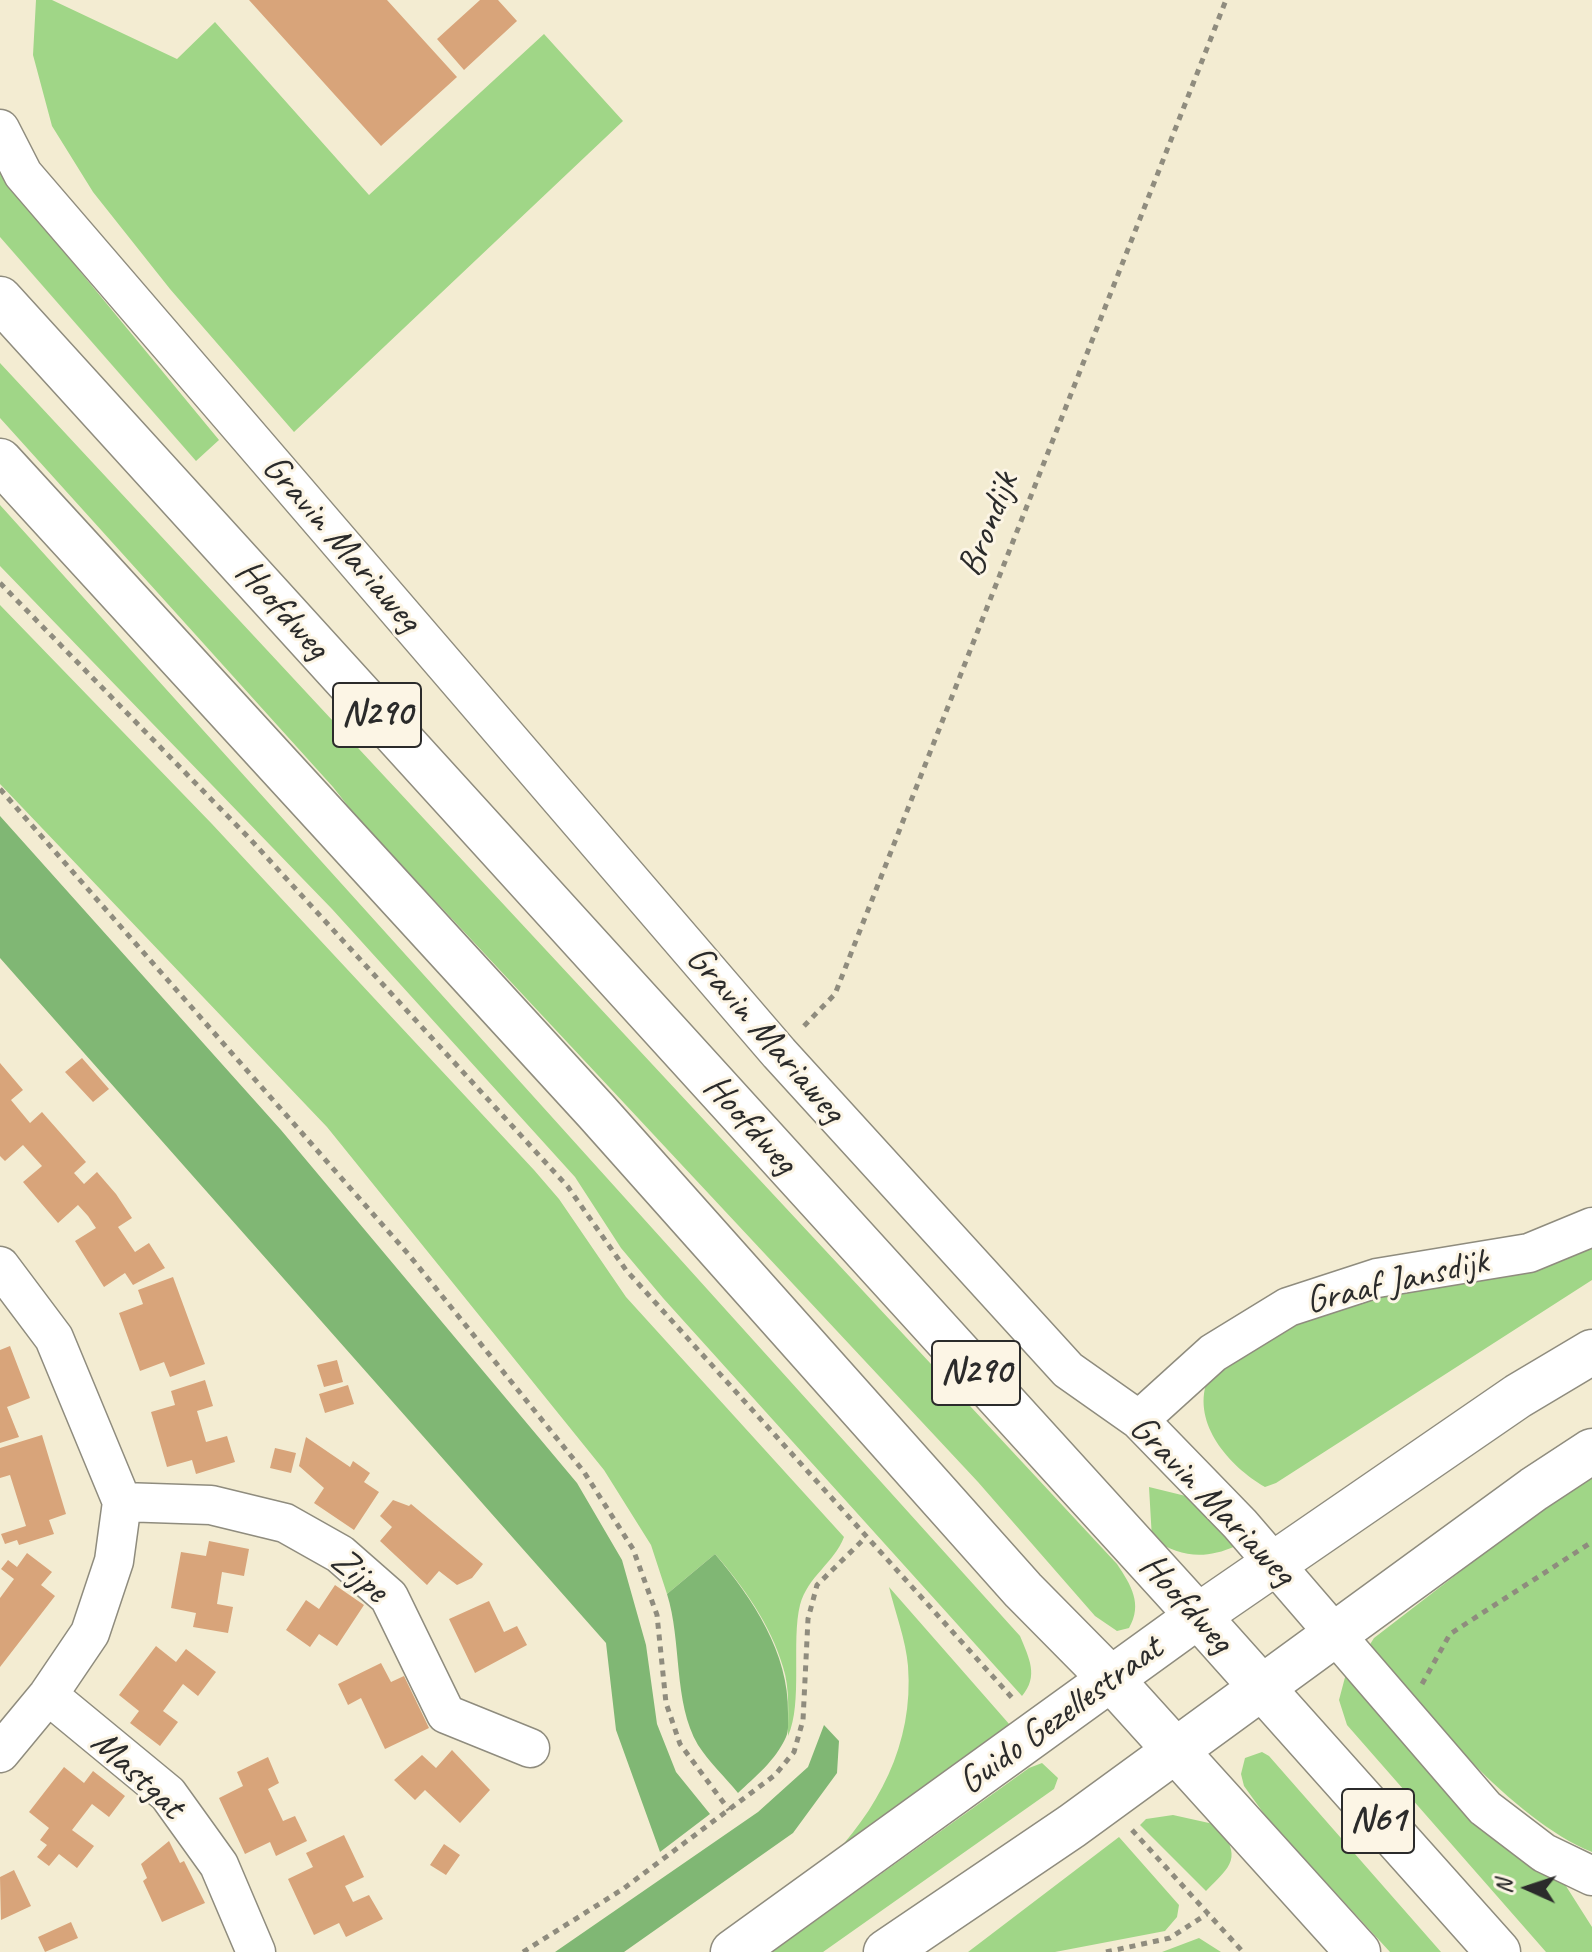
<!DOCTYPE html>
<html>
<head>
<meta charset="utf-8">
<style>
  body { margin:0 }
  #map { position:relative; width:1592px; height:1952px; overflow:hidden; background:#f3ecd2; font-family:Caveat,sans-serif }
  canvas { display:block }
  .north { position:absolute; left:1488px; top:1848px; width:80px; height:80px; -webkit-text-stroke:6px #fcf5e5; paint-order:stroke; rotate:273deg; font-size:22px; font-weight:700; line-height:32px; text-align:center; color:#2b2b2b }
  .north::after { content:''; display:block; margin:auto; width:28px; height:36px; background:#2b2b2b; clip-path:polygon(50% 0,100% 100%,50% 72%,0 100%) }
</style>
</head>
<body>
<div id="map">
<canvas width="1592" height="1952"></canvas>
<div class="north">N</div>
</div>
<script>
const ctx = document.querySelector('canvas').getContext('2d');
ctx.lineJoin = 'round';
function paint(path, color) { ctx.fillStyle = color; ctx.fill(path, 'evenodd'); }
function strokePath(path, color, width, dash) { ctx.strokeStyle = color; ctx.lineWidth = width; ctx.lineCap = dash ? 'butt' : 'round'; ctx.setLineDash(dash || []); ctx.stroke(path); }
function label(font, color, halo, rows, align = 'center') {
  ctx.font = font + ' Caveat,sans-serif'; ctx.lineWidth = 6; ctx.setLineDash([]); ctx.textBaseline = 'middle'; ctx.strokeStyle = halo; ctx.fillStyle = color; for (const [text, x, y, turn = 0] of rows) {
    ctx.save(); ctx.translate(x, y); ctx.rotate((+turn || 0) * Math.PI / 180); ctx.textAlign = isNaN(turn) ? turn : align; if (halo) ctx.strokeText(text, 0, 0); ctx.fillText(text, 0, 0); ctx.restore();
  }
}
paint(new Path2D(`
  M36,0H52L177,59L215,22L369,195L544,34L623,121L294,432L170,289L93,192L52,126L33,55Z
  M0,165L27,207L219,440L196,461L0,237Z
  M0,363L1117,1564C1131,1585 1143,1604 1129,1628L1117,1631L1095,1616L978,1482L355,815L333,787L0,418Z
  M0,505L1020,1636C1029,1658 1039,1676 1022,1696L663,1298L621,1248L575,1177L332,909L0,566Z
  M0,605L212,824L534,1170L559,1199L626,1297L844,1537C834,1563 808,1576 800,1605C791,1641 803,1703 788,1736C788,1713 790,1688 783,1667C771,1625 743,1586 715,1554L667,1594L651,1545L604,1470L327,1127L0,784Z
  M1592,1248V1280L1276,1483L1265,1487C1229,1466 1192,1424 1207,1381L1282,1332L1344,1303L1421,1286L1526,1272Z
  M1592,1470V1852C1511,1819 1426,1713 1369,1646L1374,1638Z
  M1149,1487L1198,1499L1236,1546C1204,1560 1181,1557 1152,1539Z
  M889,1587L1010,1725L824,1865C878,1811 914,1744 908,1666C906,1640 895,1612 889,1587Z
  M1348,1666L1559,1875L1592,1927V1952H1546L1347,1725L1339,1700Z
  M1262,1752L1269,1756L1441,1952H1390L1267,1818L1244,1786L1241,1774L1245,1758Z
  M1042,1763L1058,1778L1054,1789L823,1952H772L1029,1768Z
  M1173,1815L1218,1825C1242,1858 1232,1865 1206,1891L1140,1825L1146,1819Z
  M1119,1837L1179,1905L1177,1917L1165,1931L1055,1952H968Z
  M1199,1938L1221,1952H1162Z`), '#a0d687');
paint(new Path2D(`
  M0,816L281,1130L577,1483L622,1560L646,1645L657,1724L676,1772L710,1814L660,1852L616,1730L606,1643L0,958Z
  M715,1554C753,1599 789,1653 788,1713C788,1721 789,1731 786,1737C776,1760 755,1777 738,1793C725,1777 709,1762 698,1745C673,1702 682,1641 667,1594Z
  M824,1725L839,1741L837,1773L793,1833L624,1952H555L758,1812L808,1767Z`), '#80b774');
paint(new Path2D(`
  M249,0H387L457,77L381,146Z
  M480,0H498L517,21L464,70L437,39Z
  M82,1058L109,1089L93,1102L65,1072Z
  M0,1063L23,1090L11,1100L30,1123L42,1112L86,1162L74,1173L84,1184L97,1172L116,1194L132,1218L118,1227L135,1252L149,1243L165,1268L133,1285L125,1273L104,1287L75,1241L96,1228L88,1216L78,1205L58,1223L23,1182L42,1166L23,1145L5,1161L0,1156Z
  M173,1277L205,1364L170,1377L164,1362L140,1371L119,1313L143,1304L138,1290Z
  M10,1346L30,1398L7,1407L19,1437L0,1443V1350Z
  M337,1360L343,1382L324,1387L317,1365Z
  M205,1380L213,1406L197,1411L206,1442L227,1436L235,1462L196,1474L192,1460L167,1467L151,1412L175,1405L171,1391Z
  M348,1385L354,1404L325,1413L319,1394Z
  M42,1435L66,1514L49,1520L54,1534L19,1545L17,1540L5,1544L1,1534L26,1526L10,1475L0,1478V1448Z
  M306,1437L350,1467L353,1461L370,1473L364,1482L379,1492L354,1530L314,1503L324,1488L299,1466Z
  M275,1448L296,1453L291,1473L270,1468Z
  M393,1500L409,1506L411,1504L483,1564L472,1578L457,1585L439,1571L427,1585L380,1541L392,1527L380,1516Z
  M209,1541L249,1549L244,1576L222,1572L217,1604L233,1607L228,1633L193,1627L196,1613L171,1608L181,1552L206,1556Z
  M27,1553L52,1572L41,1585L55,1596L0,1667V1598L14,1579L1,1569L8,1560L17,1567Z
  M335,1585L364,1605L337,1646L319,1634L310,1647L286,1630L306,1600L319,1609Z
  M489,1601L504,1632L517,1626L527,1645L475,1673L449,1619Z
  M156,1646L176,1662L186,1649L216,1672L198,1696L183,1684L163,1711L178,1722L160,1746L130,1723L139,1711L119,1695Z
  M381,1663L391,1682L404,1676L429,1728L385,1749L361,1698L348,1705L338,1684Z
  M452,1750L490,1790L460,1823L425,1790L415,1800L394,1780L422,1755L436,1768Z
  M268,1757L279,1783L268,1789L283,1821L295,1816L307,1841L276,1856L270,1842L245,1854L219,1798L243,1786L237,1772Z
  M64,1767L84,1783L93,1771L125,1796L109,1817L92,1804L72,1830L94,1846L77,1868L59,1854L49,1866L37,1857L47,1845L40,1840L49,1828L29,1812Z
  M344,1835L364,1877L345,1886L353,1902L369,1895L383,1919L346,1937L339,1923L314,1935L288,1879L313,1867L306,1853Z
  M169,1841L180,1863L184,1861L205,1903L162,1922L143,1881L147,1878L141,1864Z
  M444,1844L460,1855L446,1875L430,1865Z
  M14,1870L31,1906L1,1920L0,1877Z
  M71,1922L78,1938L45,1952L38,1937Z`), '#d8a47a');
const minor = new Path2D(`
  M0,129L23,174L779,1053L1068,1370L1139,1420L1240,1524L1485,1808L1544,1853L1592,1876
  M0,1266L54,1338L122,1502L114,1561L90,1633L48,1695L0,1753
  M1139,1420L1213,1353L1288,1307L1377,1278L1529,1253L1592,1227
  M122,1502L211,1505L285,1523L340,1554L389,1597L446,1714L530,1748
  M48,1695L168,1794L219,1865L256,1952`);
const major = new Path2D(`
  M0,299L1198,1616L1498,1952
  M0,461L596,1111L1023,1590L1110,1678L1358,1952
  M733,1952L1198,1616L1518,1396L1592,1352
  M886,1952L1072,1826L1534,1489L1592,1451`);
strokePath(minor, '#8f8c7e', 41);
strokePath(major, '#8f8c7e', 47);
strokePath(new Path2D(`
  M0,583L251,840L568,1187L626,1270L1015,1701
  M0,789L409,1255L584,1472L633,1549L657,1615L666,1703L680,1744L729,1810
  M804,1026L835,994L1226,0
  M1422,1684L1450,1634L1592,1542
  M1132,1830L1243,1952
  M523,1952L623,1889L775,1775L794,1752L803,1720L808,1619L817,1585L865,1538
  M1106,1952L1170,1938L1207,1914`), '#8f8c7e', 5, [6, 6]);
strokePath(minor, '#fff', 38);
strokePath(major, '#fff', 44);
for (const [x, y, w] of [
  [377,715,88],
  [976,1373,88],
  [1378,1821,72]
]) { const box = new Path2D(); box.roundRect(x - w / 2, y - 32, w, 64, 6); ctx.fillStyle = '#fcf5e5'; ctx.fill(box); strokePath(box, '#2b2b2b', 2); }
label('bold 36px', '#2b2b2b', null, [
  ["N290",377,715],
  ["N290",976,1373],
  ["N61",1378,1821]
]);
label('38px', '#2b2b2b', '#fcf5e5', [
  ["Brondijk",989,525,-69],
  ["Gravin Mariaweg",341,544,49],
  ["Hoofdweg",282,610,48],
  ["Gravin Mariaweg",765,1035,49],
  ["Hoofdweg",750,1125,48],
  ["Graaf Jansdijk",1397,1282,-13],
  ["Gravin Mariaweg",1212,1501,46],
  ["Zijpe",359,1576,41],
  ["Hoofdweg",1186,1604,48],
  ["Guido Gezellestraat",1061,1716,-36],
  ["Mastgat",137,1775,43]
]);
</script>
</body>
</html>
